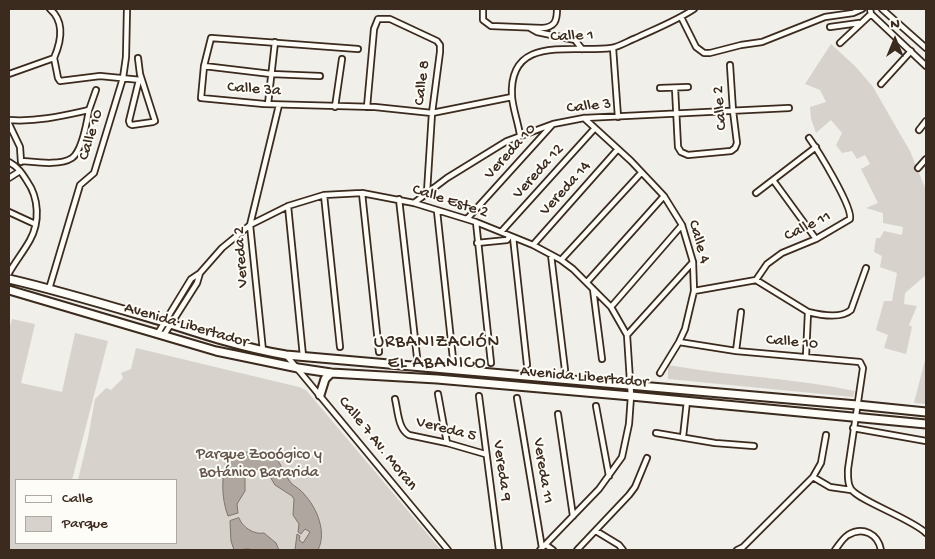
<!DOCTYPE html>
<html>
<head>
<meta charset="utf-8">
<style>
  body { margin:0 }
  #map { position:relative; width:935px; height:559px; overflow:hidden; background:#f1efea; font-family:"Gochi Hand",sans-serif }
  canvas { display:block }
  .frame { position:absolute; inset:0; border:10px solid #3b2a1e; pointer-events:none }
  .legend { position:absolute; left:15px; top:479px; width:162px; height:65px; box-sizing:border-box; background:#fdfcf7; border:1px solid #afa8a0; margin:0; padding:6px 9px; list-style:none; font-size:15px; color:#3b2a1e }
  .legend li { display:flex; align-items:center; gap:10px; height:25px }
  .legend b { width:25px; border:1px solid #afa8a0 }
  .north { position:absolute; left:870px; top:15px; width:50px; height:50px; -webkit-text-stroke:4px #fdfcf7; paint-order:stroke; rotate:0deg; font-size:14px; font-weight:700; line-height:20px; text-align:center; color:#3b2a1e }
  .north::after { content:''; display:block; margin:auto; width:18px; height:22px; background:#3b2a1e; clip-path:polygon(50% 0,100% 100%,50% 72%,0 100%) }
</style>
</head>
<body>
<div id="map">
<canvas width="935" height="559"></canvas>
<div class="frame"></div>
<ul class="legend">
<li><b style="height:6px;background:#fdfcf7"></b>Calle</li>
<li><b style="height:14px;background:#d7d2cc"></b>Parque</li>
</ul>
<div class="north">N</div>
</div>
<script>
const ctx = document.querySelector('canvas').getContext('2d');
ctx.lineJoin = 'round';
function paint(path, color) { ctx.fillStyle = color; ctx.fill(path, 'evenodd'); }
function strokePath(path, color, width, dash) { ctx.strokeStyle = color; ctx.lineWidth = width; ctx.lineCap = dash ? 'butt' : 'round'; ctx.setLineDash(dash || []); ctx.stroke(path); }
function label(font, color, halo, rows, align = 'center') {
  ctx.font = font + ' "Gochi Hand",sans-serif'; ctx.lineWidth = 4; ctx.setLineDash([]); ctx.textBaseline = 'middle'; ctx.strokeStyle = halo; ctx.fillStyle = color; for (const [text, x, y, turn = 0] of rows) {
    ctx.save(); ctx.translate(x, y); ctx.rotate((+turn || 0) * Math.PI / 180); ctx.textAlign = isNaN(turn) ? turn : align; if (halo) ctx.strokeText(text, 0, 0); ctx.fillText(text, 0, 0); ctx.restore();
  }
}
paint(new Path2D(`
  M831,44L856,67L873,87L910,151L926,190V275L905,293L904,304L917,306L909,325L912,327L906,354L884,348L888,335L876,330L884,301H892L897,273L880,267L882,256L874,252L876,238H880L884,231L902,235L903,227L883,223V213L866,208L878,203L861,169L870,164L865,155L857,159L852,151L842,153L836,145L842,133L831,120L816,133L811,119L810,107L826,102L820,90L805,84Z
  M12,319L35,324L21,383L62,392L75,333L108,341L72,480H16V543H176V480H78L88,438L95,399L106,388L111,390L123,378L121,373L131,369L136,348L299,387L306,390L441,550H9V330Z
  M926,356V404L914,403Z
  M668,365C730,376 793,378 855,391L853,397L668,379Z`), '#d7d2cc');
const water = new Path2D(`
  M254,452C282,450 278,468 292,484C296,487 301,490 304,494C317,508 327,532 318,550H295L297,534L300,536L299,540L303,543L310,532L305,529L301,534L298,532L299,524L293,515L294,499L292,496L275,485L269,475L260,469L251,471L245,476V491L237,504L238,513L228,516C221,498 221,474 228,455L231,453Z
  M239,518C242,527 254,535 264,533L276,543L279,550H255L248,549L234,550L231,541L230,521Z`);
paint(water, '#aea69f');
strokePath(water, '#80746b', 1);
const street = new Path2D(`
  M483,9V20L491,26L542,28C555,27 557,21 557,9
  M882,9L926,48
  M871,14L926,66
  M681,17L696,47L704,53H710L741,45L762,42L825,17L853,13L862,9
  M830,27L859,23
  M530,28L537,32L575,40L582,49
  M840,43L871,14L870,9
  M613,48L618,117
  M358,49L211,38L204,66L201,98L264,104L375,107L432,113L512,97
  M54,58L58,78L60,81L100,76L141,80
  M138,58L140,74L155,121L153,122L132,125L130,124L129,121L139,80
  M204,66L271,74L320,76
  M9,74L54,58C61,42 65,22 50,9
  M881,84L911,51
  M660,88L688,87
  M675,88L678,147L681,152L688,155L731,151L735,148L737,143L733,111L730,65
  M268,104L275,42
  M335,107L342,59
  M367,107L374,29L378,19H390L437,41L440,45V52L432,113L427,192
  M89,110L96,90
  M584,118L631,161L664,196L682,225L693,262L694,291L685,329L679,342L660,373
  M9,120C37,122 62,116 89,110C87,122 82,151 72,158C60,166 35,162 22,161
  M9,124L20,147L21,162
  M919,130L926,121
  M520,135C518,122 513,109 512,97C508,34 571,53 611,48C619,47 628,41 636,38C655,29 676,21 694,9
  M9,162C18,167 22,173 27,181C39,198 40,222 30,240C24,251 15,262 9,273
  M918,168L926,159
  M9,178L20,171
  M773,180L816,239
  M362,193L379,352
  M756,193L816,147
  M324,195L340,347
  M399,199L417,357
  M414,203L447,178L507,141L553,124L584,118L789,108
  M288,206L303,356
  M437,211L453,359
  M9,212L35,224
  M467,219L552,125
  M476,222L491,363
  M501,232L595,128
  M513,237L527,365
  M477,243L507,240L510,236
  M533,245L618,149
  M551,255L565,370
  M561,260L641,173
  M756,280L767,264L782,253L816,239L850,219C853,207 817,149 809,138
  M587,282L664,196
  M49,289L80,185L94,173L123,78L126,57L127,9
  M593,289L602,359
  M694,291L756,280L808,312L806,356
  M611,307L682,225
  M808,312C820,315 841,319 851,310L866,268
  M158,333L191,279L200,273L222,248L250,225L288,206L324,195L362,193L414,203L476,222L533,245L561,260L573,269L611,307L627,335L631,396L629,424L622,457L599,489L540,550
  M164,335L197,283L200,273
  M627,335L693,262
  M679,342L736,351L860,362L863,368L848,469C848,475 847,483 851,489C859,501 910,518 926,533
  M263,351L250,225L279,105
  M736,351L741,312
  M286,355L448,550
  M438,394L447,443
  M479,396L499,550
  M517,398L542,548
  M395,399C398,411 398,429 409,435L447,443L485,454
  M596,406L609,476
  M558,414L573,516
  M853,428L926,441
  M656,433L715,443L754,446
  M683,437L687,401
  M813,477L821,463L826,435
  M596,531L619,545L623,550
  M546,545L553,550
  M577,550L629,495L635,487L647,458
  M737,550L743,547L813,477L830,487L851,490
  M835,550C839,545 842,539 848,535C863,526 878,534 881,550`);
const primary = new Path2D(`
  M9,279C61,291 113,307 164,322C204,335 244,348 286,355L857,405L926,412
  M9,290L216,351L298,368L331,373L437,379L631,396L926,424
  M320,395L325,379L331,373`);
strokePath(street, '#3b2a1e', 8);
strokePath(primary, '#3b2a1e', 11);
strokePath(street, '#fdfcf7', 4.5);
strokePath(primary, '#fdfcf7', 7);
label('16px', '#3b2a1e', '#fdfcf7', [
  ["Calle 1",572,37,-2],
  ["Calle 8",423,83,-83],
  ["Calle 3a",254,90,4],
  ["Calle 3",589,107,-6],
  ["Calle 2",721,108,-95],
  ["Calle 10",92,135,-73],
  ["Vereda 10",511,152,-48],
  ["Vereda 12",539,172,-48],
  ["Vereda 14",566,189,-48],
  ["Calle Este 2",450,202,18],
  ["Calle 11",808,227,-26],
  ["Calle 4",698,242,74],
  ["Vereda 2",242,257,-94],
  ["Avenida Libertador",186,326,16],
  ["Calle 10",792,343,5],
  ["Avenida Libertador",584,378,5],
  ["Vereda 5",446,430,14],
  ["Calle 7 Av. Moran",377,444,51],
  ["Vereda 9",501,471,82],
  ["Vereda 11",542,471,81]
]);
label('16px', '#62544a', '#fdfcf7', [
  ["Parque Zooógico y",259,456],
  ["Botánico Bararida",259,474]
]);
ctx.letterSpacing = '1px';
label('18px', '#3b2a1e', '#fdfcf7', [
  ["URBANIZACIÓN",437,343],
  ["EL ABANICO",437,364]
]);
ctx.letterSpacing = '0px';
</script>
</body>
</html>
